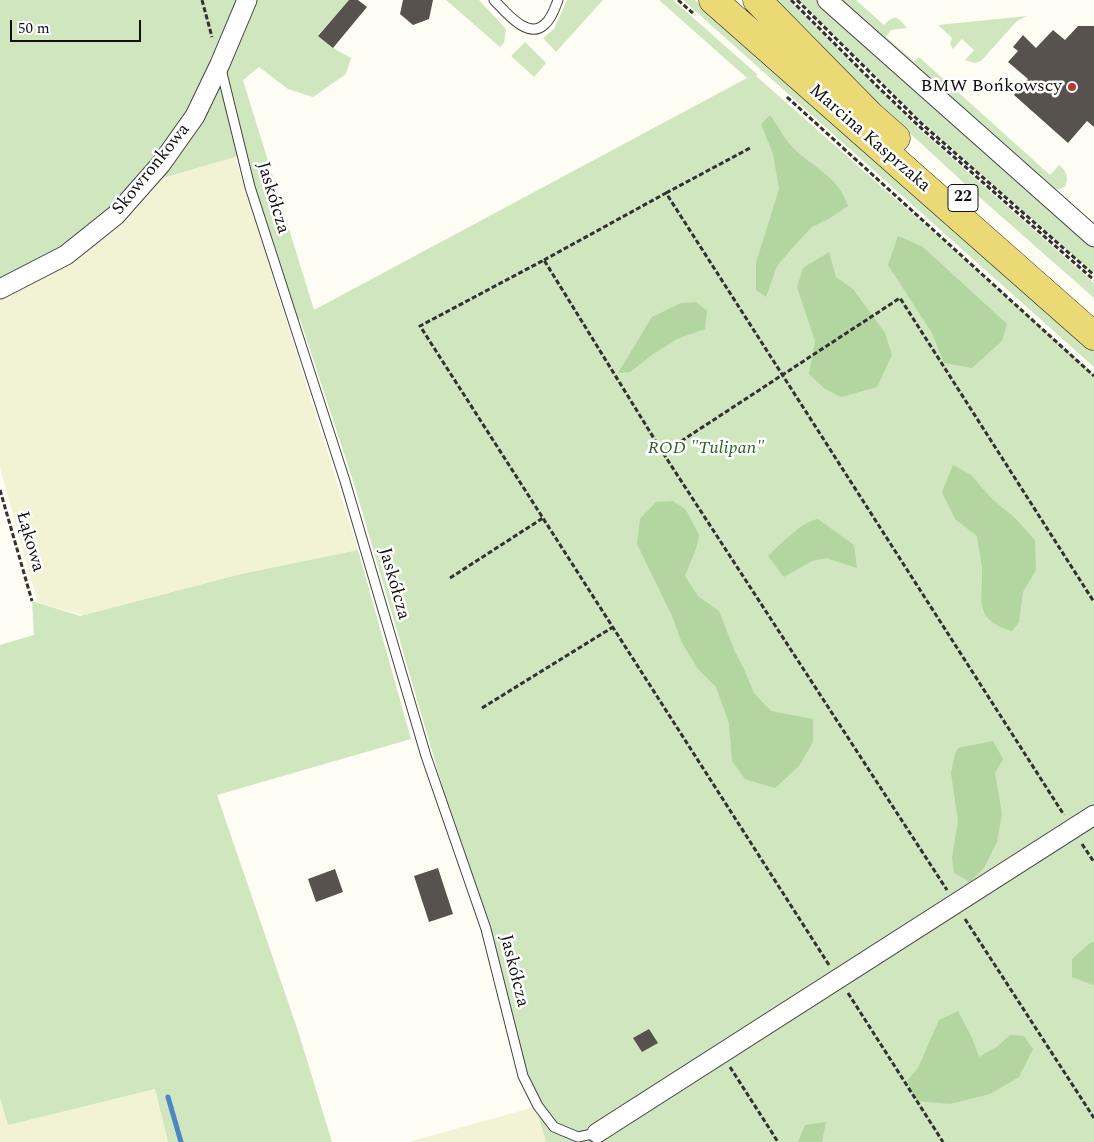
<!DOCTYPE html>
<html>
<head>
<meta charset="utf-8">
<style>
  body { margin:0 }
  #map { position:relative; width:1094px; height:1142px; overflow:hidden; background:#fefdf3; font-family:Spectral,serif }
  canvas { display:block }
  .scale { position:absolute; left:10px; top:20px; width:131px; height:22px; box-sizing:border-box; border:2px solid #101010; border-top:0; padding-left:6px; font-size:15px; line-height:18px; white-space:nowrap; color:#101010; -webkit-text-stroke:4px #fff; paint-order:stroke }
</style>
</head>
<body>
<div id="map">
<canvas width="1094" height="1142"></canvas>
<div class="scale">50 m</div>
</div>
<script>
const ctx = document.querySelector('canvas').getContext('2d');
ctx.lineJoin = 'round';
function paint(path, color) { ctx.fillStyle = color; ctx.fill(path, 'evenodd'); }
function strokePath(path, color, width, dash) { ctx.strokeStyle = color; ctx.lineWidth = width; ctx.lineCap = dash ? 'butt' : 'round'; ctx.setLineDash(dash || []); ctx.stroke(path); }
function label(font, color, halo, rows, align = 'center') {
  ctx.font = font + ' Spectral,serif'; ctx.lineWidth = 5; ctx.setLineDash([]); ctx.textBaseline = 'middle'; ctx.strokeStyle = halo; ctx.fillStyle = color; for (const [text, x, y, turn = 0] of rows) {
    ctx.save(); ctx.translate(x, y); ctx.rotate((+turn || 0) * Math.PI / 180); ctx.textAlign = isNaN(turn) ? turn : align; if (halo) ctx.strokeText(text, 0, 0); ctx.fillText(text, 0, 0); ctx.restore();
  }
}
paint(new Path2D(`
  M235,157L358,550L241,574L83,615L38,603L0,468V299L66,266L126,221L162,179Z
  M155,1089L168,1142H0V1098L8,1124Z
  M538,1106L548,1142H409Z`), '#f2f2d5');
paint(new Path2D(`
  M0,0H349L318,35L333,48L351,58L346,74L313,97L288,89L259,67L243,80L314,310L747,78L659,0H673L758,75L756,76L1094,374V1142H546L355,487L300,319L295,321L242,155L143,184L116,215L0,289Z
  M446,0H479L506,29L504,43L500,47Z
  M567,0H603L556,52L543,38L554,29Z
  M683,0H695L1094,351V367Z
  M774,0H789L919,129L1094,283V298L977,195L850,78Z
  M799,0H817L1094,247V273L923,123Z
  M841,0H856L884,25C895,13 898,17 907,28L891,30L886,37L914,61L919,57L1050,175L1059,165C1067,171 1069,178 1065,187L1057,190L1044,183Z
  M1027,16L1017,21L981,61L975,63L965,60L974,50L962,39L953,49L950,44L952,38L938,25Z
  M525,42L546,63L534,77L511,56Z
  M358,550L411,739L217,795L299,1034L332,1142H168L155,1089L8,1125L0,1098V645L34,635L32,601L80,616L241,574Z`), '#d0e6bf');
paint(new Path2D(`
  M770,115C778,126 785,140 795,150C815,168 840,179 848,206L830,218L812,227L793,247L777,266L766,297L756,290V263L779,189L773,154L761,124Z
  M898,236L923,247L1007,324L1002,341L972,368L944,363L932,333L888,265Z
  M829,252L836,277L853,289L885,333L892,355L877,387L841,397L825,389L809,374L815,341L797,287L803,268Z
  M696,302L707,311L705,329L677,339L653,354L630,372L618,373L652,317L681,303Z
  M953,465L971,475L992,499L1015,518L1035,540L1036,570L1023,592L1019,622L1012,631C972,619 983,600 982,568C981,557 978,546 977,536L955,519L942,492Z
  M673,501L686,510L699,535L697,546L685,576L698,596L719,611L735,652L743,667L754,693L771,711L813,719V742L799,766L775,788L745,779L732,761L729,723L716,687L698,669L682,643L672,616L637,544L640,519L656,502Z
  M818,519L854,545L857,568L826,558L812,561L784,577L768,556C781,544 801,522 818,519Z
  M993,741L1003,759L995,773L1002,814L997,842L984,868L970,882L954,873L952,858L958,821L951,773L955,754L958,748Z
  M1094,942V984L1093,985L1072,977V959L1090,943Z
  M958,1011L973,1040L979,1057L998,1046L1010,1035L1024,1036L1033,1049L1019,1077L990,1094L950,1104L917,1101L907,1081L918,1068L939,1020Z
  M826,1122L822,1142H798L805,1125Z`), '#b3d5a0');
strokePath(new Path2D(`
  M168,1097L181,1142`), '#4b87c0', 5);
paint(new Path2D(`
  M349,0H358L367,7L333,48L318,36Z
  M403,0H433L429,19L413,25L400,14Z
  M1078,26H1094V127L1087,121L1068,143L1014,95L1028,79L1008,62L1018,51L1013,47L1023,35L1036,48L1053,30L1065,40Z
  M438,868L453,914L429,922L414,876Z
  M335,869L343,892L316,902L308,879Z
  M649,1029L658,1043L642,1052L633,1038Z`), '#57524d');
const service = new Path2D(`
  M494,0C505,11 528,41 545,24C552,18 555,8 558,0
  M221,69L250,187L345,481L426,756L486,929L523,1076L538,1106L554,1127L578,1137L597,1133`);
const minor = new Path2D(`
  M827,0L1094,237
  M0,289L66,255L116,215L161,164L195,116L220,64L247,0
  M597,1133L1094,815`);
const primary = new Path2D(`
  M713,0L1094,336
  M757,0L870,115L896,138`);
strokePath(service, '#434343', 11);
strokePath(minor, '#434343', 21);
strokePath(primary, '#212121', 29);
strokePath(new Path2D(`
  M202,0L212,37
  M678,0L695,15
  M791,0L878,87L920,127L1094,280
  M797,0L922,124L1094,275
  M787,97L1094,376
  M666,193L752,147
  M544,260L666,193L1064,815
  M663,453L947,890
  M0,490L32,601
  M450,578L543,518
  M482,708L613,627
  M1082,844L1094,862
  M965,919L1094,1118
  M829,965L420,326L544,260L663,453L900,298L1094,602
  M848,993L943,1142
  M730,1067L778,1142`), '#323232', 3, [5, 2.5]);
strokePath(service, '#fff', 9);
strokePath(minor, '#fff', 19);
strokePath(primary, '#ebd976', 28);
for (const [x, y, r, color] of [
  [1072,87,5,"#b33934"]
]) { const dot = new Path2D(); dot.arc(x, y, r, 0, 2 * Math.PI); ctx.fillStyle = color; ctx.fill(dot); strokePath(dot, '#fff', 2); }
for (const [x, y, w] of [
  [963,198,30]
]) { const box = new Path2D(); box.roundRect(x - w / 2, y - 13.5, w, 27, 4); ctx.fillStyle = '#fff'; ctx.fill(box); strokePath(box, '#101010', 1); }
label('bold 16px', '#101010', null, [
  ["22",963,198]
]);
label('18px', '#101010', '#fff', [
  ["BMW Bońkowscy",1062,87]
], 'right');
label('18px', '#101010', '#fff', [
  ["Marcina Kasprzaka",869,139,41],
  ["Skowronkowa",152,170,-51],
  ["Jaskółcza",272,198,73],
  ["Łąkowa",29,542,74],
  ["Jaskółcza",393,584,74],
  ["Jaskółcza",513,971,76]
]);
label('italic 18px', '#2d6225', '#fff', [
  ["ROD \"Tulipan\"",706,449]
]);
</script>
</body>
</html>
